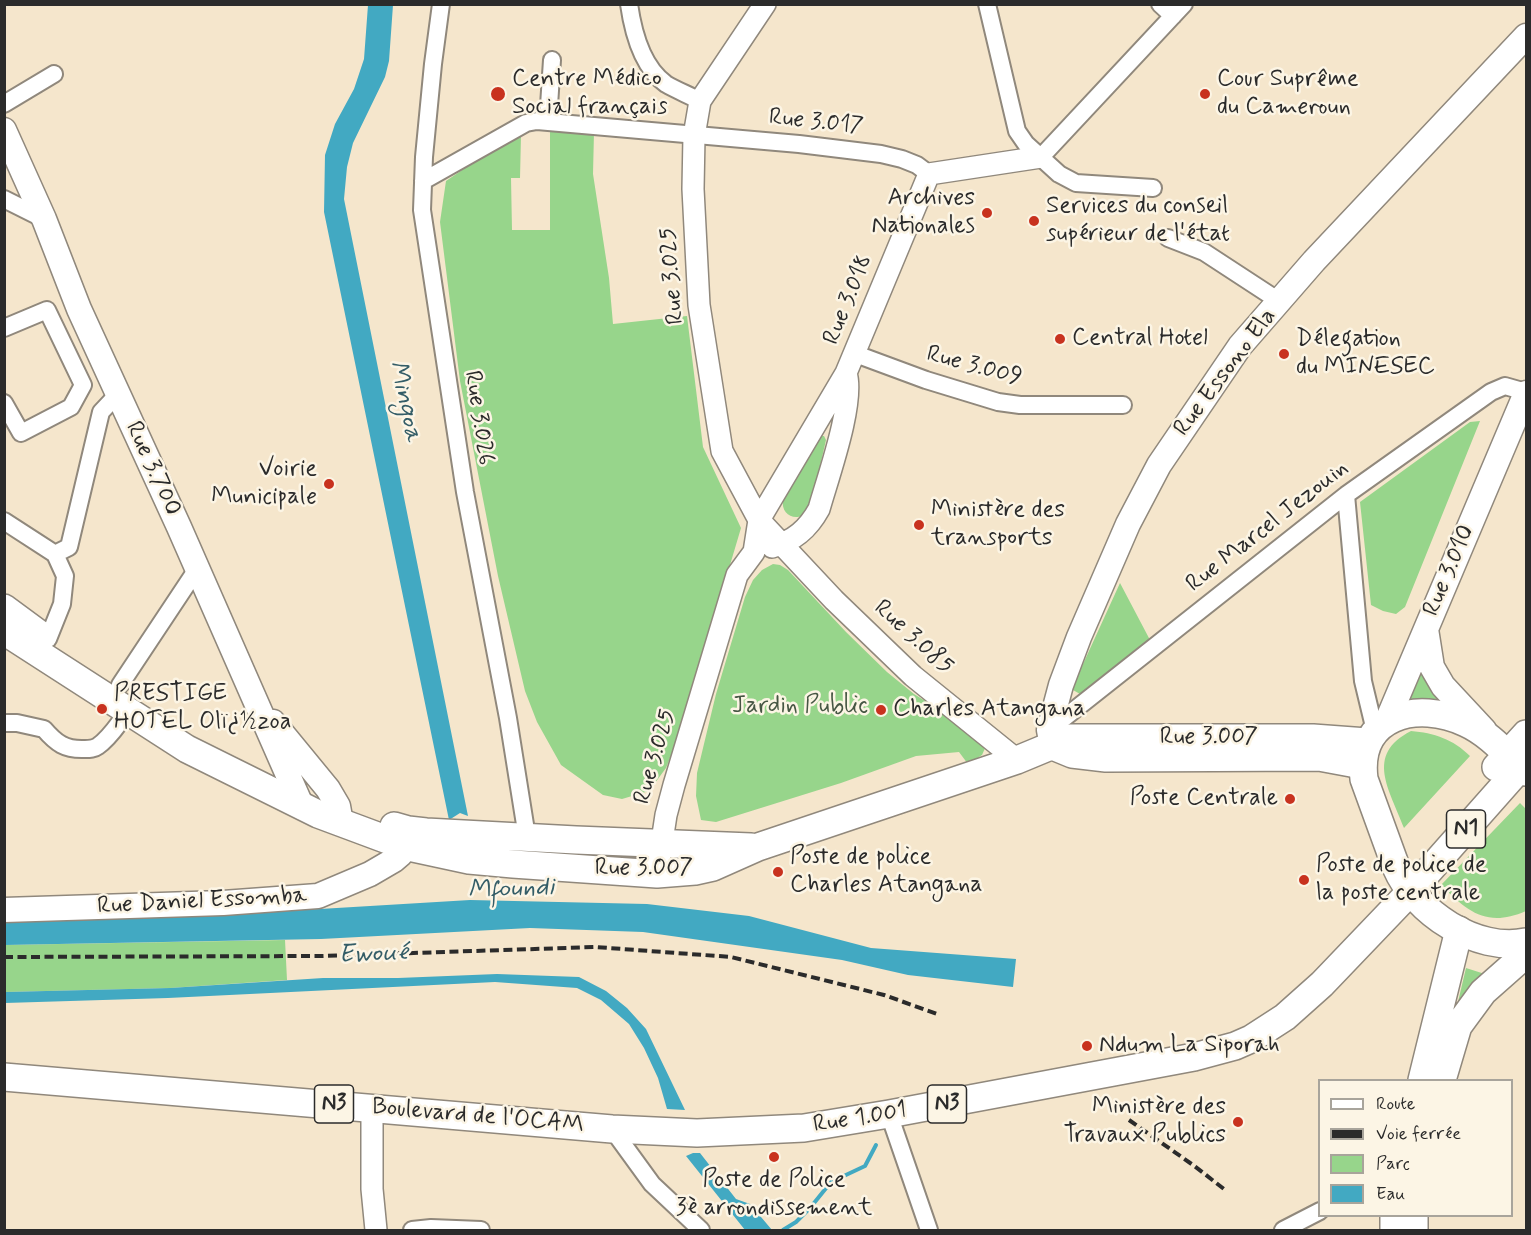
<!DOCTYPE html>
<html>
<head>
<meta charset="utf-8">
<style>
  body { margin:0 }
  #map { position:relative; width:1531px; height:1235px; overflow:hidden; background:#f5e6cc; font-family:Mynerve,sans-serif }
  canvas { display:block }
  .frame { position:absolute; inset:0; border:6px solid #2b2b2b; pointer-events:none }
  .legend { position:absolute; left:1318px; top:1079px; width:195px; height:138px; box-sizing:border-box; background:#fcf5e5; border:2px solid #a8a49b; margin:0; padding:8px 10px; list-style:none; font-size:18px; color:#2b2b2b }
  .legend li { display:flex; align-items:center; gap:12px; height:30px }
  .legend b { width:30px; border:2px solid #a8a49b }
</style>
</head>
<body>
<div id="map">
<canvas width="1531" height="1235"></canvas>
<div class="frame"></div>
<ul class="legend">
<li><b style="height:8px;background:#fff"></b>Route</li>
<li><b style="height:8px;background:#2b2b2b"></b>Voie ferrée</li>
<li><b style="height:16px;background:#97d58b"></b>Parc</li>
<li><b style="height:16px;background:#42a9c2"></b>Eau</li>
</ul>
</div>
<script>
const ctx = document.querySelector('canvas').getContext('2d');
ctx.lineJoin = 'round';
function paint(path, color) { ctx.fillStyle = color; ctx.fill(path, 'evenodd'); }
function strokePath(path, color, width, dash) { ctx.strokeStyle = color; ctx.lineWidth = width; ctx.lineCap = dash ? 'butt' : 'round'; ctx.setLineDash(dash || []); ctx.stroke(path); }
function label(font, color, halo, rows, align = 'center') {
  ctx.font = font + ' Mynerve,sans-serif'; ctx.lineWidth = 5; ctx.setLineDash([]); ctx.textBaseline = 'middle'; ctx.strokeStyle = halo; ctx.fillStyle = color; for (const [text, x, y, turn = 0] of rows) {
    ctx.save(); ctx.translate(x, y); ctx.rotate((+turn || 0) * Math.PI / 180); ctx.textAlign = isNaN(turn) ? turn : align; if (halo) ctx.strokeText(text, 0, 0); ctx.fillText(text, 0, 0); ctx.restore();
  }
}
paint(new Path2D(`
  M550,131L594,132L593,174L609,278L613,324L687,316L703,447L741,528L680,733L666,768L649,791L622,799L603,795L561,765L537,722L525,691L498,576L460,381L440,222L446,181L518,132L521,135L520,178H511L512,230H550Z
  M1480,421L1405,607L1396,614L1383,611L1371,605L1360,502L1470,422Z
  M821,436H824L826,440L810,510C799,523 780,517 783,499Z
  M773,564L780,565L788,570L846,632L887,672L914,694L967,727L986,746L982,755L968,764L959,752L916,756L841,783L716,822L701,820L696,796L697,773L716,694L745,597L753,580L762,570Z
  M1120,583L1150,640L1089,693L1080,694L1073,690V686Z
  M1420,672L1445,697L1444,699L1406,702Z
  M1411,731C1434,733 1453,739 1470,756L1404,828C1390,790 1364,755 1411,731Z
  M1520,803L1526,809V911C1487,928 1468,912 1441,885Z
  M285,940L287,980L170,988L5,992L4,945Z
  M1466,968L1488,975L1457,1006Z`), '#97d58b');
paint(new Path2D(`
  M368,5H393L389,61L385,77L353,143L347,167L344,199L468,816L460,813L449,820L324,212L325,155L335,124L354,89L364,59Z
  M470,900L647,904L749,916L871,948L1016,959L1013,987L908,975L842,960L643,932L530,928L321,939L5,945L4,919L320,909Z
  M497,974L579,977L606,991L627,1008L646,1029L685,1110L667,1109L658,1078L644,1048L629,1024L601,1000L577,988L495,982L168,998L5,1003V992L170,988L323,978H398Z
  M693,1153H700L736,1199L750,1204L772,1230H745L686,1156Z`), '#42a9c2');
strokePath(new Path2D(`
  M783,1230L796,1222L810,1208L831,1182L865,1166L876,1145`), '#42a9c2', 4);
const minor = new Path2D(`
  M441,4L433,64L424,157L422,210L465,492L508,718L527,837
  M629,4C633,32 642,67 666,84C676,90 689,95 700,101
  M987,4L1017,131L1026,144L1059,174L1076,183L1153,188
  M1160,4L1173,16
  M4,104L54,74
  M548,121L552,60
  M1041,157L1184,4
  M423,181L526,123L537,121L799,144L881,154L902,159L917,165L929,174
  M4,199L44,219
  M1168,238L1204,252L1279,301
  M4,328L47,310L83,385L71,407L21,433L4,403
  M853,353L926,380L998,402L1020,405H1123
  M1346,495L1363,681L1375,731
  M4,521L55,554L69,547L101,412L117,395
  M48,639L62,604L65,576L55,554
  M120,685L197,569
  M6,723H17L44,729C56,743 65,750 85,749C90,749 94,749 98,746C110,738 118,724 127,713V709
  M1049,730L1346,495L1491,392L1505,386L1526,392
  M889,1114L929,1230
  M612,1129L652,1184L701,1230
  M412,1230L431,1228L481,1230
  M1283,1230L1320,1211`);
const tertiary = new Path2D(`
  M765,4L700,101L694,136L693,189L699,305L722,451L759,520L834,600L913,676L1017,760
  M772,547C794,541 808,529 819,509C828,477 855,402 846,373
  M657,874L666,815L674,785L737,575L754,552L759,520L846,373L929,174L1041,157
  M372,1107V1189L376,1230`);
const secondary = new Path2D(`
  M4,130L44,219L79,309L179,527L302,807
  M1426,629L1432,667L1443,686L1484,730
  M1387,721L1526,393
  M273,722L328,789L338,806L341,823
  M1052,746L1049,730L1061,685L1079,637L1128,524L1159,465L1240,346L1314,261L1526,36
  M4,910L223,903L318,896L370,874L394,860L401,854L408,830`);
const primary = new Path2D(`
  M4,608L42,636
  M4,631L187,749L318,814L404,846L469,860L513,864L657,874L695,871L713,867L758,847L1017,760L1070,738H1313L1367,742
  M1055,747L1072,754L1106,758L1319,757L1362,765
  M394,826L408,830L426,832L576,840L751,847
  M1422,1080L1459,930
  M1442,1080L1458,1026L1483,992L1526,954
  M1394,1216V1230
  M1414,1216V1230`);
const trunk = new Path2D(`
  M1496,767L1526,734
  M1526,772C1507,755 1490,734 1466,723C1417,700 1356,715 1364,779L1396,867C1415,912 1477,953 1526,942
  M4,1077L612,1129L697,1133L804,1128L889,1114L1194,1057L1235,1046L1251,1039L1285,1017L1322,984L1411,891L1526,761`);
strokePath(minor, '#90887c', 20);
strokePath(tertiary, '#90887c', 24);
strokePath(secondary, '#90887c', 27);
strokePath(primary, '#90887c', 30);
strokePath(trunk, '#90887c', 30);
strokePath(minor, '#fff', 16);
strokePath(tertiary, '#fff', 21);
strokePath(secondary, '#fff', 24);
strokePath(primary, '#fff', 27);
strokePath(trunk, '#fff', 27);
strokePath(new Path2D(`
  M4,957L322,956L595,947L731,957L884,995L940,1015
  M1129,1120L1193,1165L1224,1189`), '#2b2b2b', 4, [9, 4.5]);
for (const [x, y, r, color] of [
  [498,94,8,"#c8321e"],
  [1205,94,6,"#c8321e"],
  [987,213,6,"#c8321e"],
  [1034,221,6,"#c8321e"],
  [1060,339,6,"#c8321e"],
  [1284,354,6,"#c8321e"],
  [329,484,6,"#c8321e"],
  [919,525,6,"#c8321e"],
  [102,709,6,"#c8321e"],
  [881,710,6,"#c8321e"],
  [1290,799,6,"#c8321e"],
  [778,872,6,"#c8321e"],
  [1304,880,6,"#c8321e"],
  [1087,1046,6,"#c8321e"],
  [1238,1122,6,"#c8321e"],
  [774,1157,6,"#c8321e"]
]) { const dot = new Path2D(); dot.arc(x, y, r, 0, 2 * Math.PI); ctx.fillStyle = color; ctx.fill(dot); strokePath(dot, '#fcf5e5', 2); }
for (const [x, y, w] of [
  [1466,829,39],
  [334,1104,39],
  [947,1104,39]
]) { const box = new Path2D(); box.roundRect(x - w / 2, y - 19, w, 38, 4.5); ctx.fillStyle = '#fcf5e5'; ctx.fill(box); strokePath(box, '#2b2b2b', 1.5); }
label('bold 22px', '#2b2b2b', null, [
  ["N1",1466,829],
  ["N3",334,1104],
  ["N3",947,1104]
]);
label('24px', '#2b2b2b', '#fcf5e5', [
  ["Centre Médico",512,80],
  ["Social français",512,108],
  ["Cour Suprême",1217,80],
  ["du Cameroun",1217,108],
  ["Archives",975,199,"right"],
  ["Nationales",975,227,"right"],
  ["Services du conseil",1046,207],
  ["supérieur de l'état",1046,235],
  ["Central Hotel",1072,339],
  ["Délegation",1296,340],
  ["du MINESEC",1296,368],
  ["Voirie",317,470,"right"],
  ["Municipale",317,498,"right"],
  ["Ministère des",931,511],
  ["transports",931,539],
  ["PRESTIGE",114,695],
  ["HOTEL Olï¿½zoa",114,723],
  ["Charles Atangana",893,710],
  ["Poste Centrale",1278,799,"right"],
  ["Poste de police",790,858],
  ["Charles Atangana",790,886],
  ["Poste de police de",1316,866],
  ["la poste centrale",1316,894],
  ["Ndum La Siporah",1099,1046],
  ["Ministère des",1226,1108,"right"],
  ["Travaux Publics",1226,1136,"right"],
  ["Poste de Police",774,1181,"center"],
  ["3è arrondissement",774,1209,"center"]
], 'left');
label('24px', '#2b2b2b', '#fcf5e5', [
  ["Rue 3.017",816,123,6],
  ["Rue 3.025",673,276,-95],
  ["Rue 3.018",849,300,-68],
  ["Rue 3.009",974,367,15],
  ["Rue Essono Ela",1226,373,-53],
  ["Rue 3.026",478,418,81],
  ["Rue 3.700",152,469,65],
  ["Rue Marcel Jezouin",1268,527,-38],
  ["Rue 3.010",1450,571,-67],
  ["Rue 3.085",913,638,42],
  ["Rue 3.007",1209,738],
  ["Rue 3.025",656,757,-74],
  ["Rue 3.007",644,869],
  ["Rue Daniel Essomba",202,902,-3],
  ["Boulevard de l'OCAM",478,1117,5],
  ["Rue 1.001",860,1119,-9]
]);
label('24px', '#465643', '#fcf5e5', [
  ["Jardin Public",800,707]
]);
label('italic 26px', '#345d67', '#fcf5e5', [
  ["Mingoa",404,401,78],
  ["Mfoundi",511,890,-2],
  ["Ewoué",373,955,-2]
]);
</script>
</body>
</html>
